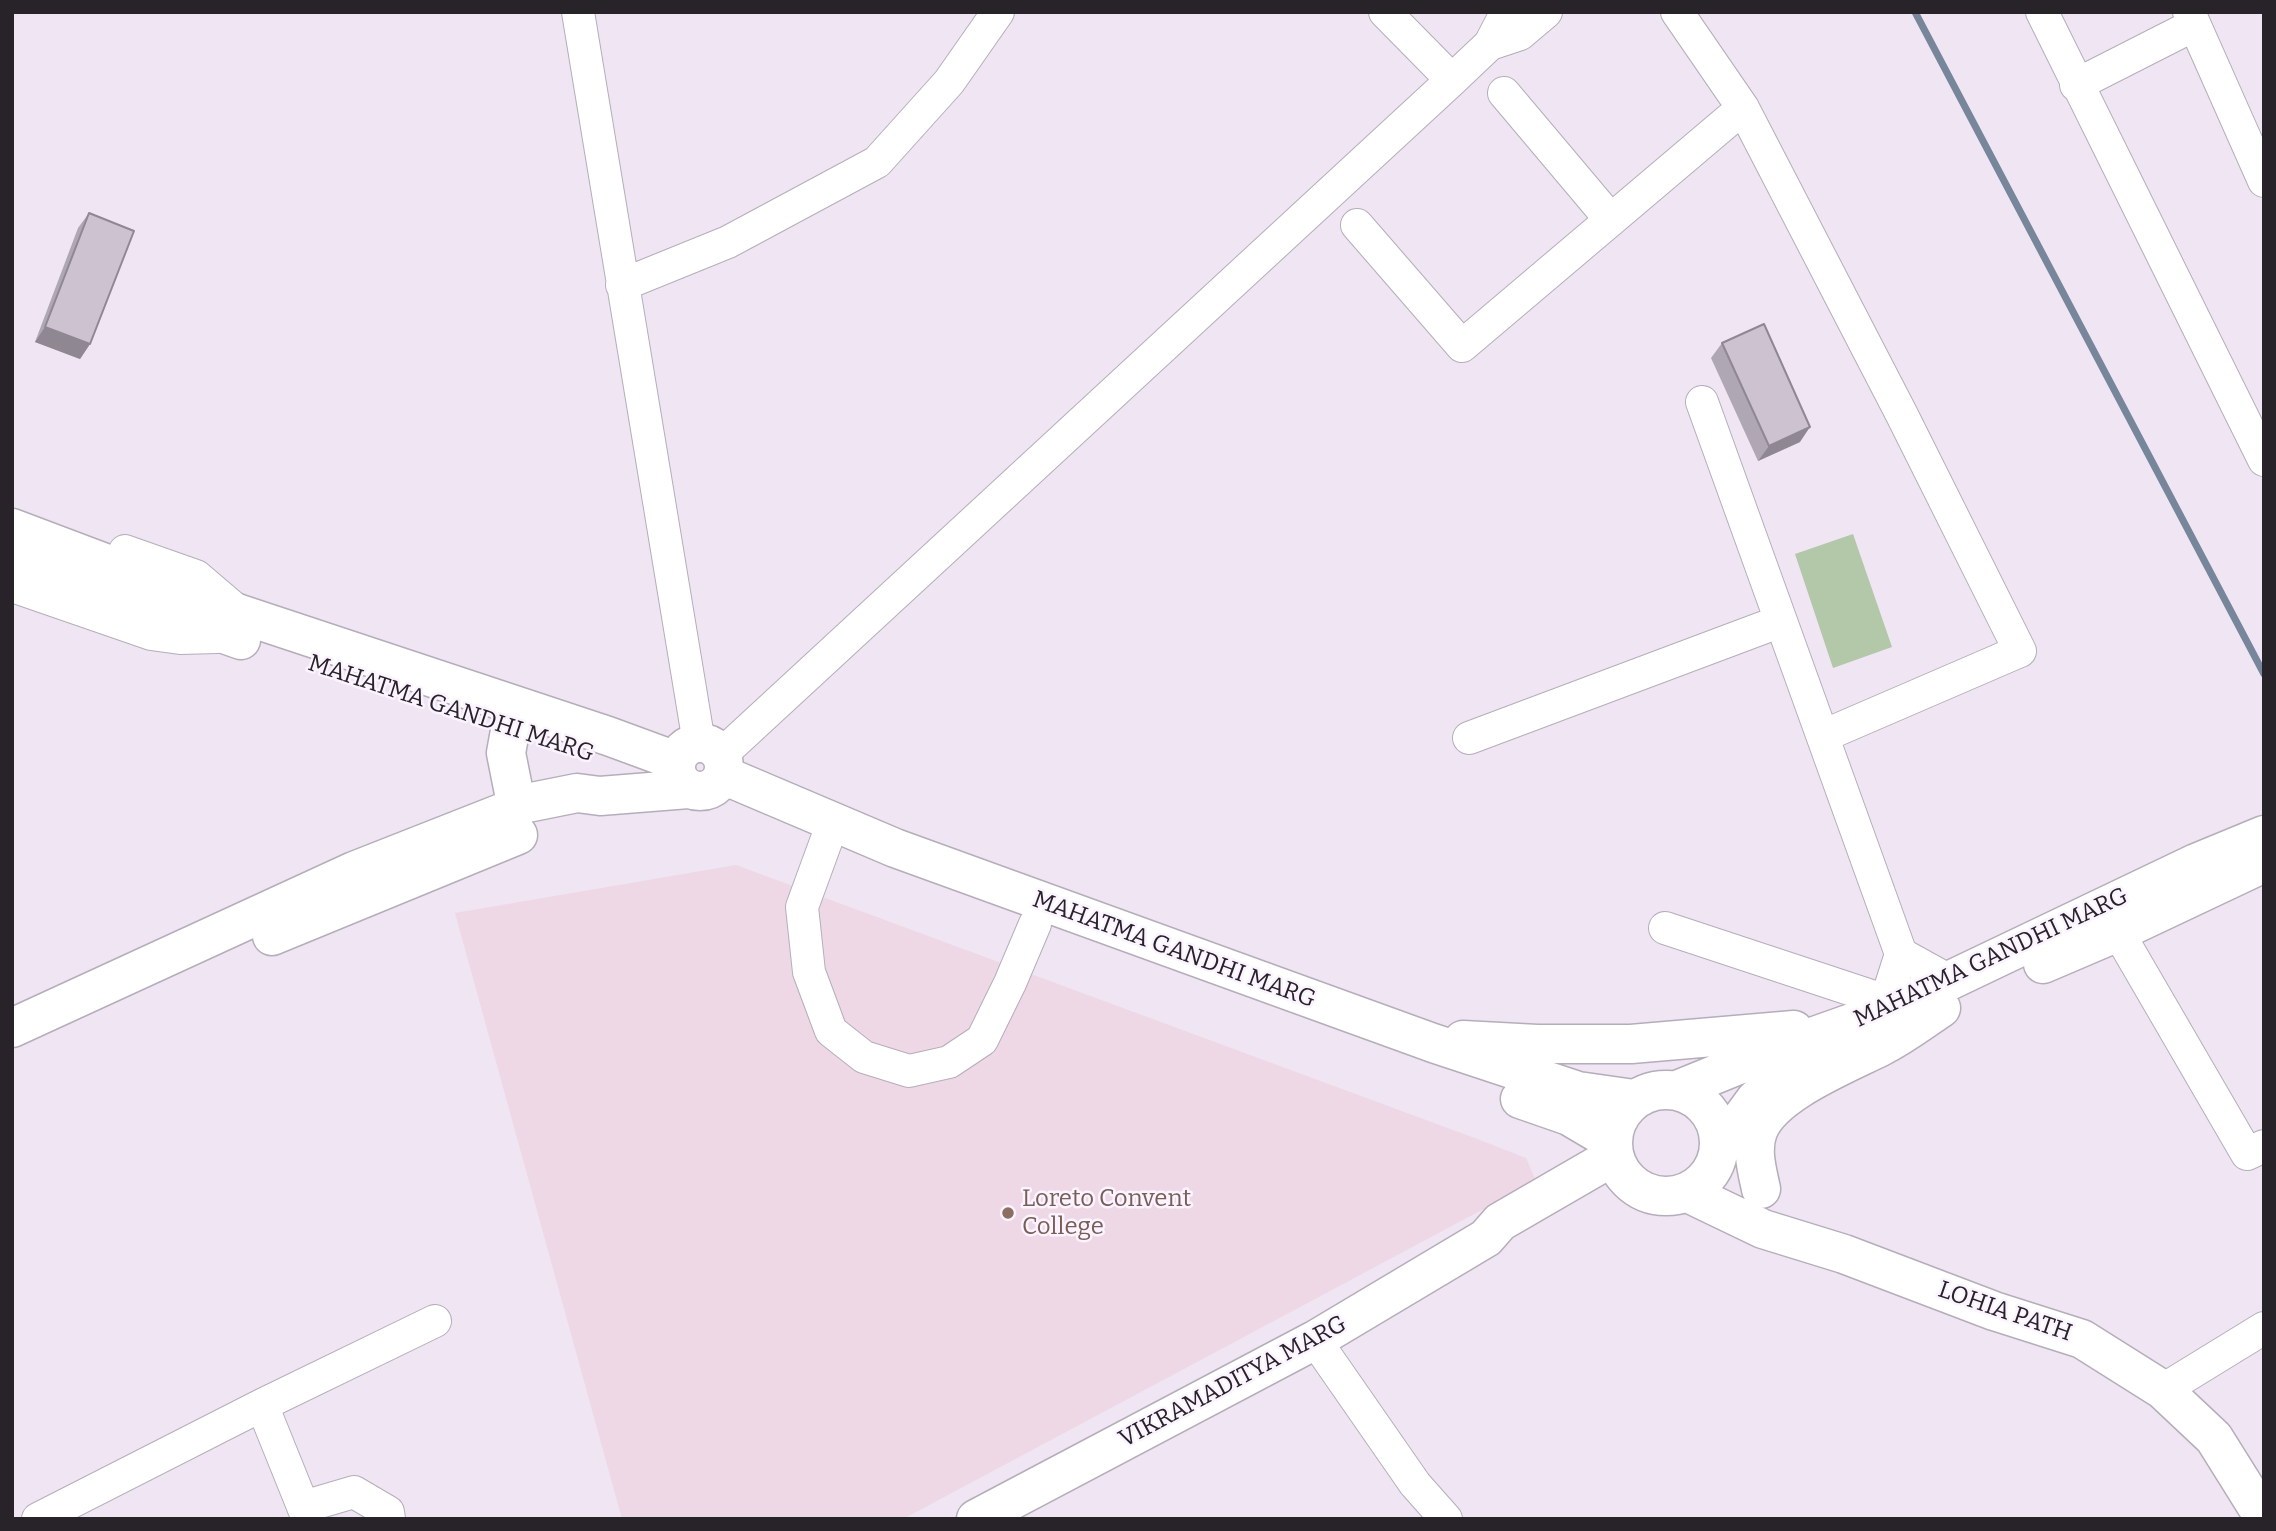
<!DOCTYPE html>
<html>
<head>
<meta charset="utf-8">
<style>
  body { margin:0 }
  #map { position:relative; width:2276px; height:1531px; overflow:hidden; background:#efe5f3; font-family:Bitter,serif }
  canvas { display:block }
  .frame { position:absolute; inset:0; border:14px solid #272328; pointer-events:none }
</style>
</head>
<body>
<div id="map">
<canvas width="2276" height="1531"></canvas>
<div class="frame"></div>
</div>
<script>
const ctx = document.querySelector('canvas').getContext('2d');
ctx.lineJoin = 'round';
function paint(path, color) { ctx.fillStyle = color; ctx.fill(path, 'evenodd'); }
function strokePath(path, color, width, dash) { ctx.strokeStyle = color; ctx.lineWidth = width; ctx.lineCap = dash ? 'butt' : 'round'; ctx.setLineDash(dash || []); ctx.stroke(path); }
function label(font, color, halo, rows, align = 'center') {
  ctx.font = font + ' Bitter,serif'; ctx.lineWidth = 5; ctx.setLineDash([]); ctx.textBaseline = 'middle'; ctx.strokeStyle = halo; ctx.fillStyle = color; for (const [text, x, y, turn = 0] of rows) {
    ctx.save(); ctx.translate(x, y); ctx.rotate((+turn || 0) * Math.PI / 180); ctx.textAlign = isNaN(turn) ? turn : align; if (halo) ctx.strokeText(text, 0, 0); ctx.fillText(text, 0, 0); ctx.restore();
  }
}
paint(new Path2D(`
  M736,865L1480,1140L1526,1158L1536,1181L903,1519H622L455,913Z`), '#eed8e5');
paint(new Path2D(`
  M1853,534L1892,647L1833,668L1795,554Z`), '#b3c7a9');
strokePath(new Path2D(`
  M1915,12L2264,674`), '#78869c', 7);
const minor = new Path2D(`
  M578,12L699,743
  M1385,12L1452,80
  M1677,12L1743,108L1902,415L2020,651L1823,736
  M2042,12L2264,460
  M2189,12L2264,181
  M1490,44L1520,34L1546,12
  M2076,85L2194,25
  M1504,93L1611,220
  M1357,225L1462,346L1743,108
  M622,285L728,242L877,162L949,82L998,12
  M1702,402L1901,954
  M125,551L196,576L230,605
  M12,586L151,634L180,638L217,637
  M1469,738L1781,621
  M721,755L1452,80L1490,44L1503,19L1510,12
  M828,836L802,907L809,972L831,1031L864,1057L909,1071L949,1062L982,1040L1010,983L1035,924
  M1665,928L1886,1001
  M2118,932L2247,1154L2264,1146
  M1888,1010L1886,1001L1901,954L1939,975L1943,984
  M1315,1340L1415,1484L1446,1519
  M2163,1390L2264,1328
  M262,1405L308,1519
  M303,1507L354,1492L388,1512L389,1519
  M38,1519L262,1405L435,1321`);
const major = new Path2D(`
  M12,528L240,614L608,736L676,761
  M12,559L241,640
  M510,731L506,753L517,808
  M676 767a24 24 0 1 1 48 0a24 24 0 1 1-48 0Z
  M723,775L895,848L1433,1043L1578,1091L1634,1099
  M272,936L518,835
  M2043,964L2118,932L2264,863
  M12,1028L354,871L527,803L577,793L600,796L688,789
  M1463,1040L1537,1044H1631L1794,1030
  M1613 1143a53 53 0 1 1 106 0a53 53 0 1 1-106 0Z
  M1677,1090L1778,1049L1888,1010L2196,863L2264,835
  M1520,1099L1569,1116L1613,1142
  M1719,1149L1755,1100L1777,1079L1843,1051
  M1761,1189C1757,1170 1751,1150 1758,1131C1772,1093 1847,1064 1882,1046C1902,1036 1922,1021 1941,1008
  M1686,1192L1763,1229L1844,1254L1994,1311L2082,1339L2163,1390L2214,1438L2264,1518
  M976,1519L1315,1340L1486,1238L1500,1222L1614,1156`);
strokePath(minor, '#b6adbb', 34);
strokePath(major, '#b6adbb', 41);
strokePath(minor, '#fff', 32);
strokePath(major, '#fff', 38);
paint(new Path2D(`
  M89,213L90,344L80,359L35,342L78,228Z
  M1722,343L1800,442L1758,461L1711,358Z`), '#afa7b3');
paint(new Path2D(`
  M45,327L90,344L80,359L35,342Z
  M1810,427L1800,442L1758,461L1769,446Z`), '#8f8892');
const building = new Path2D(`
  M89,213L134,231L90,344L45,327Z
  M1764,324L1810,427L1769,446L1722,343Z`);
paint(building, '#ccc2d0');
strokePath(building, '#8f8892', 2);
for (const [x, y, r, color] of [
  [1008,1213,7,"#8d6e63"]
]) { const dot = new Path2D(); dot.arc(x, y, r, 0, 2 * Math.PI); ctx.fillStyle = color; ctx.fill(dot); strokePath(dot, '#fbf3ff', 2.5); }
label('24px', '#272328', '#fbf3ff', [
  ["MAHATMA GANDHI MARG",451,709,18],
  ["MAHATMA GANDHI MARG",1174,950,20],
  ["MAHATMA GANDHI MARG",1991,958,-25],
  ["LOHIA PATH",2005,1312,19],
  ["VIKRAMADITYA MARG",1233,1382,-28]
]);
label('24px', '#785e54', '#fbf3ff', [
  ["Loreto Convent",1022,1199],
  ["College",1022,1227]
], 'left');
</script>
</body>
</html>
